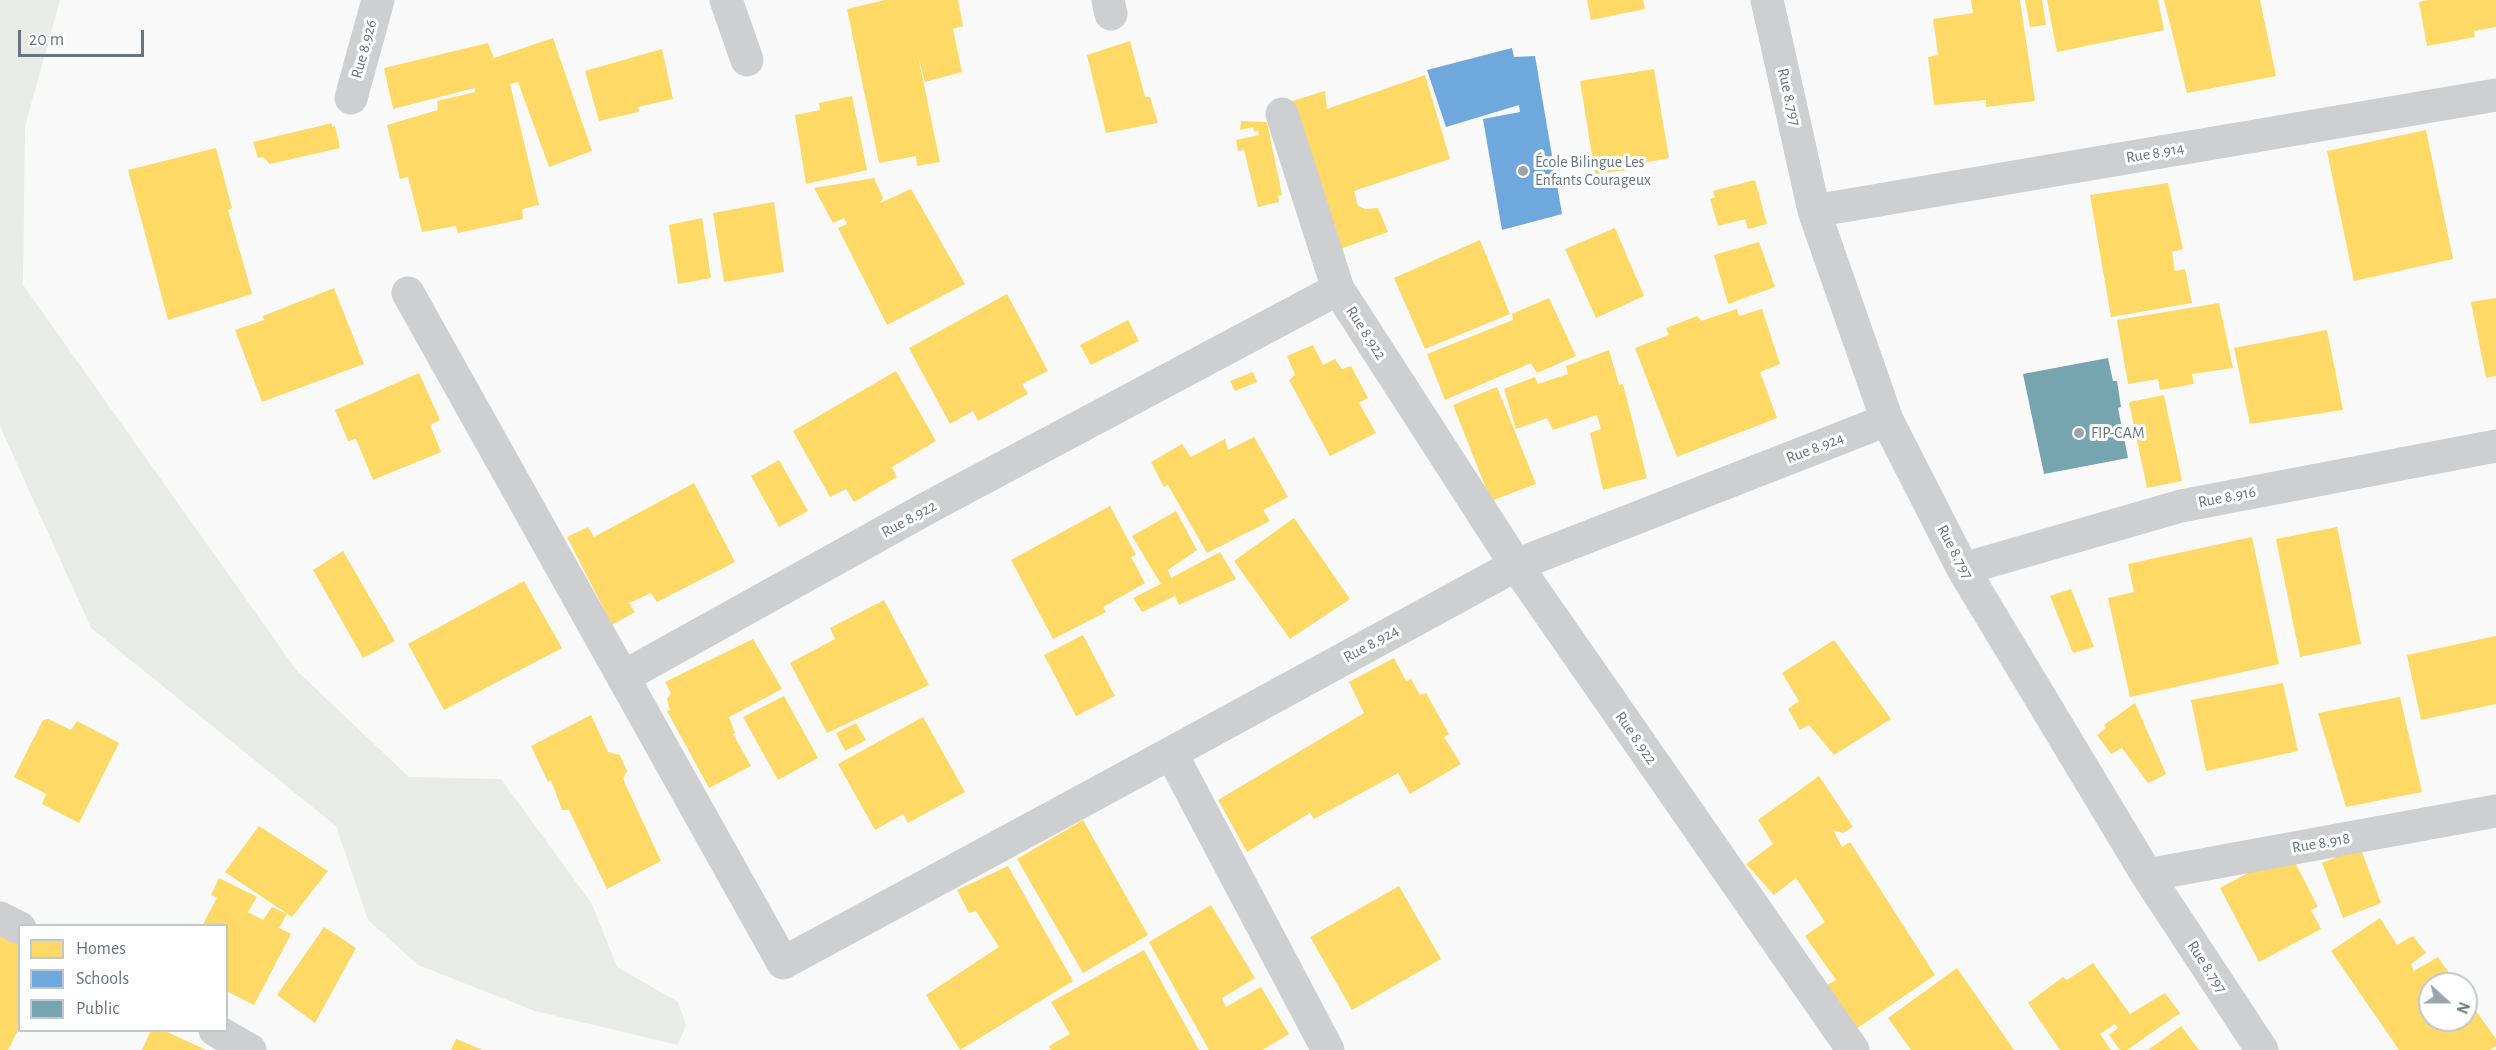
<!DOCTYPE html>
<html>
<head>
<meta charset="utf-8">
<style>
  body { margin:0 }
  #map { position:relative; width:2496px; height:1050px; overflow:hidden; background:#f9f9f9; font-family:"Alegreya Sans",sans-serif }
  canvas { display:block }
  .legend { position:absolute; left:18px; top:924px; width:210px; height:108px; box-sizing:border-box; background:#fff; border:2px solid #c1c8cd; margin:0; padding:8px 10px; list-style:none; font-size:18px; color:#657683 }
  .legend li { display:flex; align-items:center; gap:12px; height:30px }
  .legend b { width:30px; border:2px solid #c1c8cd }
  .north { position:absolute; left:2418px; top:972px; width:60px; height:60px; box-sizing:border-box; background:#fff; border:2px solid #c1c8cd; border-radius:50%; rotate:111deg; font-size:16px; font-weight:700; line-height:24px; text-align:center; color:#657683 }
  .north::after { content:''; display:block; margin:auto; width:21px; height:27px; background:#99a4ac; clip-path:polygon(50% 0,100% 100%,50% 72%,0 100%) }
  .scale { position:absolute; left:18px; top:30px; width:126px; height:27px; box-sizing:border-box; border:3px solid #657683; border-top:0; padding-left:8px; font-size:18px; line-height:21px; white-space:nowrap; color:#657683; -webkit-text-stroke:4px #fff; paint-order:stroke }
</style>
</head>
<body>
<div id="map">
<canvas width="2496" height="1050"></canvas>
<ul class="legend">
<li><b style="height:16px;background:#ffd966"></b>Homes</li>
<li><b style="height:16px;background:#6fa8dc"></b>Schools</li>
<li><b style="height:16px;background:#76a5af"></b>Public</li>
</ul>
<div class="north">N</div>
<div class="scale">20 m</div>
</div>
<script>
const ctx = document.querySelector('canvas').getContext('2d');
ctx.lineJoin = 'round';
function paint(path, color) { ctx.fillStyle = color; ctx.fill(path, 'evenodd'); }
function strokePath(path, color, width, dash) { ctx.strokeStyle = color; ctx.lineWidth = width; ctx.lineCap = dash ? 'butt' : 'round'; ctx.setLineDash(dash || []); ctx.stroke(path); }
function label(font, color, halo, rows, align = 'center') {
  ctx.font = font + ' "Alegreya Sans",sans-serif'; ctx.lineWidth = 6; ctx.setLineDash([]); ctx.textBaseline = 'middle'; ctx.strokeStyle = halo; ctx.fillStyle = color; for (const [text, x, y, turn = 0] of rows) {
    ctx.save(); ctx.translate(x, y); ctx.rotate((+turn || 0) * Math.PI / 180); ctx.textAlign = isNaN(turn) ? turn : align; if (halo) ctx.strokeText(text, 0, 0); ctx.fillText(text, 0, 0); ctx.restore();
  }
}
paint(new Path2D(`
  M0,0H60L25,126L23,285L297,671L409,777L501,779L592,904L617,967L678,1002L686,1025L678,1045L535,1011L418,965L368,920L336,826L91,628L0,426Z`), '#e8ebe6');
paint(new Path2D(`
  M885,0H958L963,26L953,29L962,72L925,82L918,56L940,162L917,166L916,156L879,163L847,9Z
  M1587,0H1643L1645,9L1591,20Z
  M1971,0H2020L2035,101L1986,107V100L1934,105L1928,57L1938,55L1933,19L1973,13Z
  M2025,0H2042L2046,25L2030,27Z
  M2047,0H2158L2164,30L2057,52Z
  M2164,0H2260L2276,76L2187,93Z
  M2427,0H2496V27L2474,31L2475,37L2427,46L2419,2Z
  M553,38L592,151L549,167L518,82L510,84L539,205L522,209L523,219L458,233L456,226L422,232L408,177L400,179L387,125L438,110L437,101L475,92V88L393,109L384,68L488,43L494,58Z
  M1130,41L1145,97H1150L1158,123L1106,133L1087,55Z
  M662,49L673,99L638,107L639,112L599,121L585,71Z
  M1654,69L1669,158L1627,166L1628,170L1595,174L1580,81Z
  M1425,75L1450,159L1354,191L1358,206L1365,209L1378,208L1388,232L1337,250L1292,101L1325,91L1327,109Z
  M852,96L867,170L806,184L795,115L820,110L819,103Z
  M1241,121L1267,122L1282,195L1278,196L1279,202L1258,207L1244,150L1238,151L1236,140L1259,135L1258,131L1254,132L1253,127L1240,130Z
  M332,123V127L335,126L340,148L270,164L263,157L258,158L253,142Z
  M2426,130L2453,259L2354,281L2327,151Z
  M216,148L232,208L228,210L252,294L168,320L128,170Z
  M874,178L883,198L880,203L911,189L965,284L887,325L838,228L847,224L844,218L833,223L814,188Z
  M1755,180L1767,224L1748,229L1745,219L1718,226L1710,199L1715,197L1713,191Z
  M2168,183L2183,249L2172,252L2175,271L2185,269L2192,303L2111,317L2090,195Z
  M774,202L784,272L724,282L713,213Z
  M702,218L711,278L678,284L669,225Z
  M1615,228L1644,296L1596,318L1565,249Z
  M1480,240L1510,314L1425,349L1394,278Z
  M1759,242L1775,287L1728,304L1714,255Z
  M334,288L364,364L262,402L235,330L264,320L263,316Z
  M1007,294L1048,371L1022,384L1028,394L978,421L973,411L950,424L909,348Z
  M1549,298L1576,356L1537,373L1531,363L1445,400L1427,354L1513,320L1512,314Z
  M2496,298V376L2486,378L2471,302Z
  M2219,303L2233,368L2192,374L2194,384L2160,390L2158,379L2128,384L2117,320Z
  M1737,309L1739,316L1762,309L1780,364L1760,372L1777,418L1677,457L1635,348L1669,335L1666,328L1697,316L1701,321Z
  M1128,320L1139,341L1091,365L1080,345Z
  M2327,330L2343,410L2250,424L2234,348Z
  M1313,345L1323,365L1335,359L1342,369L1351,366L1368,398L1359,403L1376,433L1330,456L1289,380L1295,375L1287,356Z
  M1609,350L1619,385L1623,384L1647,478L1603,490L1590,433L1601,429L1597,415L1553,430L1547,418L1516,429L1504,389L1535,377L1538,384L1568,374L1566,366Z
  M896,371L936,441L892,467L897,477L854,502L846,489L830,497L793,431Z
  M1253,372L1257,382L1235,391L1230,381Z
  M419,373L440,420L430,425L441,452L373,480L356,439L348,441L335,410Z
  M1497,387L1536,484L1491,501L1453,405Z
  M2164,395L2182,481L2147,488L2129,402Z
  M1254,437L1288,497L1263,510L1270,521L1207,553L1168,485L1164,487L1151,462L1182,444L1191,457L1225,439L1228,450Z
  M779,460L808,511L779,527L751,476Z
  M694,483L735,562L657,602L651,593L629,603L635,612L612,625L567,537L588,527L594,537Z
  M1110,506L1136,555L1131,557L1145,583L1103,607L1106,612L1053,639L1011,560Z
  M1176,511L1197,550L1168,570L1171,578L1220,552L1236,579L1179,605L1175,596L1142,612L1133,598L1161,584L1132,536Z
  M1294,518L1350,599L1290,639L1234,561Z
  M2337,527L2361,644L2300,657L2276,539Z
  M2252,537L2279,664L2130,697L2108,598L2134,592L2128,564Z
  M343,551L395,641L363,658L313,570Z
  M524,581L562,648L444,710L408,644Z
  M2071,589L2094,647L2073,653L2050,596Z
  M884,600L929,685L827,733L790,663L835,639L830,628Z
  M1083,635L1115,696L1076,716L1044,655Z
  M2496,636V704L2421,720L2407,655Z
  M753,639L782,689L729,717L735,733L733,734L751,766L709,788L667,711L670,710L667,699L671,693L665,682Z
  M1834,640L1891,719L1834,755L1809,725L1800,730L1788,709L1799,701L1782,673Z
  M1394,658L1406,681L1411,679L1420,695L1426,693L1449,734L1444,737L1461,764L1410,794L1398,773L1314,819L1310,813L1247,852L1218,800L1364,713L1349,682Z
  M2283,683L2298,751L2206,771L2191,700Z
  M784,696L818,758L778,780L743,717Z
  M2400,697L2422,792L2346,807L2318,713Z
  M2135,703L2166,774L2148,783L2122,748L2111,754L2097,735L2106,728L2104,725Z
  M591,715L608,752L620,755L627,771L623,779L661,861L607,889L569,810H562L551,780L548,782L531,746Z
  M923,717L965,792L908,823L903,814L875,830L838,764Z
  M48,719L71,730L77,721L119,743L79,823L42,804L46,794L14,777L43,720Z
  M856,723L866,740L845,751L836,733Z
  M1819,776L1853,827L1843,833L1833,830L1842,847L1850,842L1935,975L1856,1029L1825,986L1836,980L1805,936L1825,922L1796,878L1774,895L1746,864L1773,844L1758,820Z
  M1083,820L1148,935L1083,973L1017,859Z
  M259,826L328,871L292,917L225,872Z
  M2360,847L2381,903L2343,918L2322,863Z
  M2289,851L2318,907L2311,910L2321,929L2259,962L2220,888Z
  M1008,866L1073,981L960,1050L926,995L999,947L976,911L969,913L957,890Z
  M219,878L257,897L248,912L263,920L272,907L287,914L279,928L291,934L254,1005L226,991V926H202L217,898L211,895Z
  M1399,886L1441,959L1352,1010L1310,937Z
  M1211,905L1255,978L1222,998L1226,1007L1261,987L1289,1034L1262,1050H1209L1149,942Z
  M2380,918L2397,945L2413,936L2426,953L2411,964L2414,971L2438,957L2457,984H2430V1020H2466V997L2496,1039V1046L2490,1050H2399L2331,951Z
  M324,927L356,948L315,1023L277,995Z
  M0,936L20,945V1026L8,1050H0Z
  M1144,950L1199,1050H1051L1049,1046L1070,1034L1051,1002Z
  M2093,963L2130,1014L2165,993L2180,1013L2127,1050H2120L2109,1035L2118,1028L2115,1024L2100,1034L2111,1050H2060L2028,1003L2063,977L2067,980Z
  M1957,968L2014,1050H1911L1888,1018Z
  M2181,1026L2199,1050H2148Z
  M151,1030H163L206,1050H142Z
  M456,1039L483,1050H451Z`), '#ffd966');
paint(new Path2D(`
  M1512,48L1514,57L1535,56L1562,214L1502,230L1483,119L1520,112L1519,105L1446,127L1427,70Z`), '#6fa8dc');
paint(new Path2D(`
  M2108,358L2113,381H2117L2121,407L2118,408L2128,458L2044,474L2023,374Z`), '#76a5af');
strokePath(new Path2D(`
  M726,0L747,60
  M1108,0L1111,14
  M1767,0L1814,211L1887,420L1963,569L2147,875L2262,1050
  M351,98L378,0
  M1282,114L1338,289L1516,565L1853,1050
  M1814,211L2496,95
  M408,293L783,963L1171,753
  M1963,569L2181,506L2496,446
  M623,677L931,506L1338,289
  M2147,875L2496,811
  M0,918L20,928
  M215,1030L250,1050
  M1328,1050L1171,753L1516,565L1887,420`), '#cecfd0', 33);
for (const [x, y, r, color] of [
  [1523,171,6,"#99a4ac"],
  [2079,433,6,"#99a4ac"]
]) { const dot = new Path2D(); dot.arc(x, y, r, 0, 2 * Math.PI); ctx.fillStyle = color; ctx.fill(dot); strokePath(dot, '#fff', 2); }
label('16px', '#657683', '#fff', [
  ["Rue 8.926",364,49,-75],
  ["Rue 8.797",1789,97,77],
  ["Rue 8.914",2155,153,-10],
  ["Rue 8.922",1366,333,57],
  ["Rue 8.924",1815,448,-21],
  ["Rue 8.916",2227,497,-11],
  ["Rue 8.922",909,519,-29],
  ["Rue 8.797",1955,552,62],
  ["Rue 8.924",1371,644,-29],
  ["Rue 8.922",1636,738,55],
  ["Rue 8.918",2321,843,-10],
  ["Rue 8.797",2207,967,57]
]);
label('16px', '#657683', '#fff', [
  ["École Bilingue Les",1535,162],
  ["Enfants Courageux",1535,180],
  ["FIP-CAM",2091,433]
], 'left');
</script>
</body>
</html>
